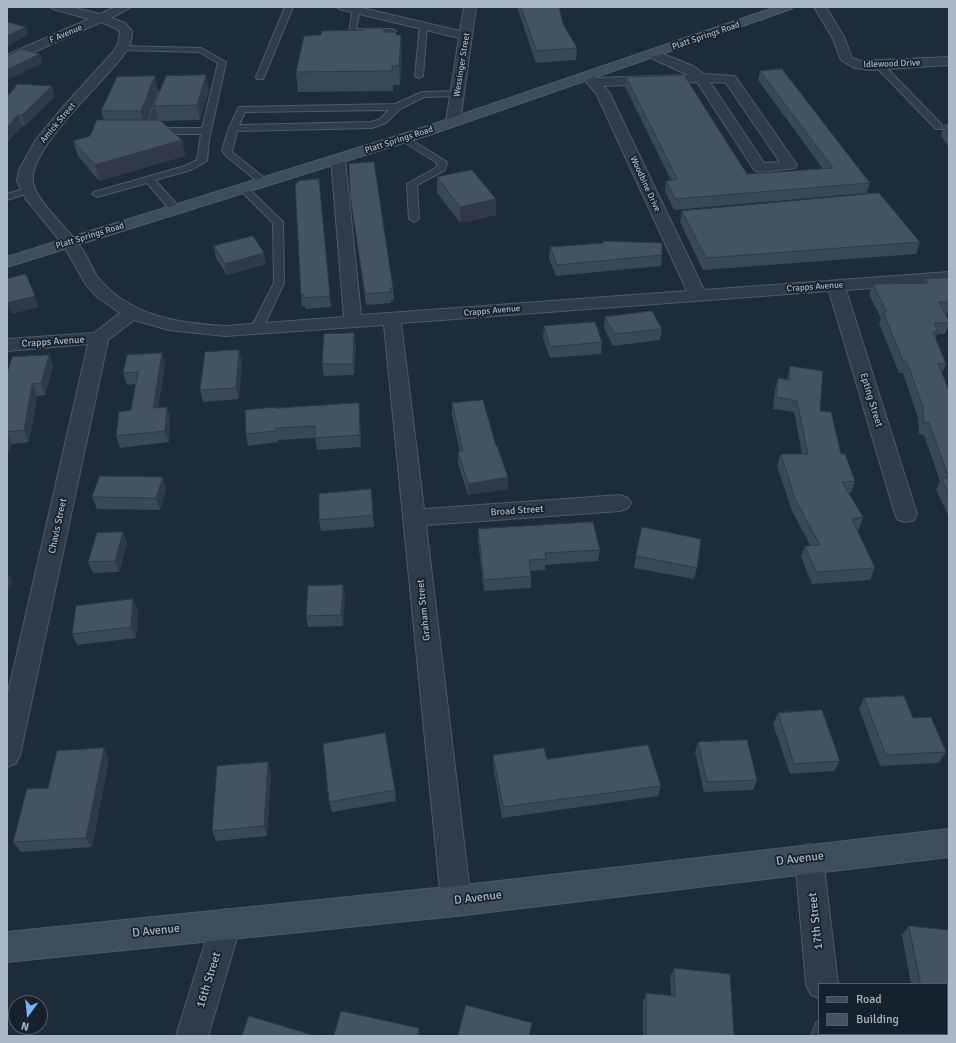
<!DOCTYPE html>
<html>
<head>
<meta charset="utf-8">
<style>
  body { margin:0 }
  #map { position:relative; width:956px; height:1043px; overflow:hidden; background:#1e2b38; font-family:Signika,sans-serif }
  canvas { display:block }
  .frame { position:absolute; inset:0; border:8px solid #abb7c5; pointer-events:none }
  .legend { position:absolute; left:818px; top:983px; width:130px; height:52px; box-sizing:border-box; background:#17212c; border:1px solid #525d69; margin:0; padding:5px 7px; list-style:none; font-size:12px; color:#abb7c5 }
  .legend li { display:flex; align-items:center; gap:8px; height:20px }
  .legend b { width:20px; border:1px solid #525d69 }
  .north { position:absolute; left:8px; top:995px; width:40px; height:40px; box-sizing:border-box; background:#17212c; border:1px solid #525d69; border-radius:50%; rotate:195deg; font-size:11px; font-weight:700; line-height:16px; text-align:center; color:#abb7c5 }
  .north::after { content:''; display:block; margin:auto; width:14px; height:18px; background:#77b4ff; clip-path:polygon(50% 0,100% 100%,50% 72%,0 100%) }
</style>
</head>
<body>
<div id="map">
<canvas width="956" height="1043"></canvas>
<div class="frame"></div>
<ul class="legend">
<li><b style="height:5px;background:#3f4c5c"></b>Road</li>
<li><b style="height:11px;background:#445262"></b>Building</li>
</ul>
<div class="north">N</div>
</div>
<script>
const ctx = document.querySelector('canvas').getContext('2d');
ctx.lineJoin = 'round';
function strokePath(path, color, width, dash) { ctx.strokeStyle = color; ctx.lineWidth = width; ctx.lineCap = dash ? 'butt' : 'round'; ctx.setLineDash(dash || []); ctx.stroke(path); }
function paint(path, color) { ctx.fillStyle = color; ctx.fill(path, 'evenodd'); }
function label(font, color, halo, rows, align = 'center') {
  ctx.font = font + ' Signika,sans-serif'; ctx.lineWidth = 3.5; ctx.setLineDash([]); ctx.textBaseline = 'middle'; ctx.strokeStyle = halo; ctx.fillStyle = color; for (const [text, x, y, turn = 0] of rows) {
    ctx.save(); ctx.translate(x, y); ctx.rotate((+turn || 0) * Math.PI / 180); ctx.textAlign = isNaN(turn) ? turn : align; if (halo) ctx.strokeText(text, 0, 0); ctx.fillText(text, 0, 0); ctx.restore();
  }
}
const lane = new Path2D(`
  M285,7H293L264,77L263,79H257L256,77Z
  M353,8L360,10L356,29H392L396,31L392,33H349Z
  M420,24L427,26L423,76L419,78L415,76Z
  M119,46L201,48L226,62L209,140L207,161L191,170L155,180L180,208L181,210L180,212H172L147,183L97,197L92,194L94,192L185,166L197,160L201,134H149L145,131L158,93L162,90L166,93L154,128H202L218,63L199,52L122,50H119Z
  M877,64H883L942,125V129H936L877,68Z
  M457,91L460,92V96L424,97L400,109L386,123L372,128L237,131L232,152L268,181L270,183L268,185H262L225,155L222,150L229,128L239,107L395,104L422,92ZM389,110L380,119L371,122L239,125L245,112Z
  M404,135L447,162L445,170L417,185L419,219L414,222L409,219L407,184L437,167V163L401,140L399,138Z
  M244,186L247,187L283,222L284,283L263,328L257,331L251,328L274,283L273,223L239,189Z
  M29,187L32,188L34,190L32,192L7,200V194Z`);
const street = new Path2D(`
  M51,7H71L100,14L115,7H131L111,18L125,23L132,31C132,37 131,43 128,48C121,61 110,70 101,81C81,103 59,125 43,151C38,159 31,171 33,182C36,203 72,231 84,252C89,260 92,269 97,276C128,316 177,323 225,326L344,317L331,159L333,156H343L345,159L361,315L687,291L596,93L581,76L587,72L592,73L596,78L688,75L649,57L647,54L649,51L653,50L693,66L704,74L735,76L797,165L795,168L760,172L755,171L697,82L603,86L609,92L704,290L949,272V282L846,290L917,514L914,520L906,522L898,520L895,514L829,291L401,323L424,509L620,495L628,498L631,503L628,508L620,511L426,525L471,901L467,911L456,916L445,911L441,901L384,325L225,336L169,330L134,320L108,340L20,755L16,763L7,767V697L88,344L7,351V339L94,333L120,313L97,297L85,283L64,246L26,199L17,181L19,170L35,141L63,107L113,52L118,44L120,32L117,29L101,22L7,64V55L89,19L53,9ZM710,82L726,83L780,162L764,163Z
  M337,7H358L460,31L464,7H476L460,122L458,125H448L446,122L459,38L339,9Z
  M814,7H826L844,37L852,58L860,61L949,57V65L871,70L854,68L841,60L832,37Z
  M809,844L819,848L823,858L838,984H819V998L811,995L806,984L795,858L799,848Z
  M226,909L237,913L241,924L208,1036H176L211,924L215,913Z
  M819,1021V1034H843V1036H811L816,1023Z`);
const secondary = new Path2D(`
  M776,7H793L791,9L432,134L7,267V257L422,128Z
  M949,829V857L456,916L7,962V932L456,886Z`);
strokePath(lane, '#4f5a66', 2);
strokePath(street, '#4f5a66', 2);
strokePath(secondary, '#4f5a66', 2);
paint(lane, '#323c48');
paint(street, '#323c48');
paint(secondary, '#3f4c5c');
paint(new Path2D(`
  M517,7H559L563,24L577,48L576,60L536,63Z
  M385,32L396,35L402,54L400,85H393V91L298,92L296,72L321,35Z
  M760,71L870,183L867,193L674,210L665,191L666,181L671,180L625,87L626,77L747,174L823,169L758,80Z
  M209,90L200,120L161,121L182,140L185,156L99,181L78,156L73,141L90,136L104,120L101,111L158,91L147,120H158L154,106Z
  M55,96L25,126H22L7,97Z
  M949,124V148L941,135L944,125Z
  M437,177L496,215L460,223L437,193Z
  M319,179L331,307L306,309L305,306H302L301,295Z
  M350,195L393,288L394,299L391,300V303L366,305Z
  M682,211L920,242L916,254L703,270L680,222Z
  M214,246L266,264L227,275L216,258Z
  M550,247L662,255L661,266L556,276L549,259Z
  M949,278V313H945L949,321V325L945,334H937L936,338L946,364L942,373L949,391V517L936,490L940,481L924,435L919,434L918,418L903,373H899L879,323L881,318L869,295L873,284L924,283L925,279Z
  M605,317L662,329L660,340L613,346L604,328Z
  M544,326L602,342L601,354L550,358L543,338Z
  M356,345L354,375L324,376L322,364Z
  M162,353L165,364L158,408L167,407L170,418L169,442L120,448L116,436L131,410L136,384L127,385L123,373Z
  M49,355L53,366L45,395L37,396L29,442L12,444L7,456V373Z
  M242,361L239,399L203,402L200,390Z
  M790,366L820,411L841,454L855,481L851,493H849L863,517L859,529H857L875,568L870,580L812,584L801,557L805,546L810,545L792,511L777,466L781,454H802L794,412L773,409L775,390L778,378L787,379Z
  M452,403L496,446L508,489L468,495L458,464V452H460L452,415Z
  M275,408L360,415L361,447L317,450L315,438L278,440L279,442L248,446L246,434Z
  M166,488L160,510L97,509L92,497Z
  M372,501L374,527L321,531L319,520Z
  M478,529L600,550L598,561L545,565V570L531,571V588L484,591L478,541Z
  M123,532L127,543L119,572L93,573L88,562Z
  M636,556L697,568L694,579L634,568Z
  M343,585L345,597L343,626L308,627L306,616Z
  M138,611L136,638L77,645L72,634Z
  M864,698L913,718L946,752L939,763L880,766L859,709Z
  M778,713L840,761L834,771L790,774L773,724Z
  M698,742L757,780L753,790L704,792L695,752Z
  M493,755L547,759L661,786L658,796L502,818L493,765Z
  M109,759L92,847L21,852L13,842L48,788Z
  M271,773L267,836L216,841L212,831Z
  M395,790L396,801L332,812L329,802Z
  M909,926L949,930V1006H947V984H911L902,935Z
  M674,968L734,1036H643V1001L646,993L671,996L670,977Z`), '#3a4754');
paint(new Path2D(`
  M26,27L28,35L7,46V36Z
  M401,35L402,54L400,85L399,66Z
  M40,54L42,63L8,80L7,77V70Z
  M206,75L209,90L200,120L197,105Z
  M155,76L158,91L145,126L141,111Z
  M52,86L55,96L25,126L22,115Z
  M18,115L22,126L7,143V128Z
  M182,140L185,156L99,181L95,165Z
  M496,199V215L460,223V207Z
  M264,253L266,264L227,275L225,264Z
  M35,296L39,307L12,314L7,303Z
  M354,333L356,345L354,375L353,364Z
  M239,350L242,361L239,399L236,388Z
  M162,353L165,364L156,420L153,408Z
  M49,355L53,366L45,395L41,383Z
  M32,384L37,396L29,442L24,430Z
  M359,403L360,415L361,447L360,435Z
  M167,407L170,418L169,442L165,431Z
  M7,433L12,444L7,456Z
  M163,477L166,488L160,510L156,498Z
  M508,477V489L468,495V484Z
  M123,532L127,543L119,572L115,561Z
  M7,572L12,581L7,594Z
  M343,585L345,597L343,626L341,615Z
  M133,599L138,611L136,638L131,627Z
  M104,748L109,759L92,847L86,838Z
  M268,762L271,773L267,836L264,826Z
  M419,1028L420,1036H417Z`), '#303945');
const building = new Path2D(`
  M521,7H559L563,24L577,48L537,51Z
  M7,22L26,27L7,36Z
  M363,28H384V32H396V35H401L399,66H392V71L296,72L304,36L321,35L322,31L363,30Z
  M22,49L40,54L7,70V56Z
  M782,69L870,183L675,199L666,181L677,179L626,77L684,75L747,174L833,168L760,71Z
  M206,75L197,105L154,106L166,76Z
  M155,76L141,111H101L117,77Z
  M18,84L52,86L22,115H18L7,128V97Z
  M97,120H160L182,140L95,165L73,141L90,136Z
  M949,124V132L944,125Z
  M374,162L393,288L390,289L391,292L365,294L350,195L349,164Z
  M472,170L496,199L460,207L437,177Z
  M319,179L330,296L304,298V295H301L295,183H298V181Z
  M879,193L920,242L706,258L682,211Z
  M253,236L264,253L225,264L214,246Z
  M603,241L662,243V255L557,265L550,247L603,243Z
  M26,274L35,296L7,303V279Z
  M949,278V302H939L949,321V323H934L938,332H933L946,364L938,363L949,391V478L929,423H924L923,407L907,362L903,361L883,312H887L873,284L928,283L925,279Z
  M652,311L662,329L614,334L605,317Z
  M595,322L602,342L550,347L544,326Z
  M354,333L353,364H322L324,334Z
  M239,350L236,388L200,390L205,352Z
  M162,353L153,408L167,407L165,431L116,436L119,412L131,410L138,372L123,373L127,355Z
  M49,355L41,383L32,384L24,430L7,432V373L12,357Z
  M790,366L823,371L820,411L831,412L841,454H845L855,481L842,482L863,517L852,519L875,568L816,572L805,546L820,545L795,499L781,454H808L797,401L776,397L778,378L789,380Z
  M483,400L496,446H497L508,477L468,484L458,452L463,451L452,403Z
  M359,403L360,435L315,438V426L276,428V431L246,434L245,410L275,407V408Z
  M100,476L163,477L156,498L92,497Z
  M942,478H949V494Z
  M371,489L373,515L319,520V494Z
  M593,522L600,550L545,553L546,559L529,560L531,576L484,580L478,529Z
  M642,527L701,539L697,568L636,556Z
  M123,532L115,561L88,562L97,533Z
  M343,585L341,615L306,616L308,586Z
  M133,599L131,627L72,634L76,606Z
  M904,696L913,718L931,717L946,752L886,755L864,698Z
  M822,710L840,761L794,764L778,713Z
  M385,733L395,790L329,802L323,744Z
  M747,740L757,780L707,782L698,742Z
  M648,745L661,786L503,807L493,755L544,748L547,759Z
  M104,748L86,838L13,842L27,789L48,788L57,751Z
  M268,762L264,826L212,831L217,766Z
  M909,926L949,930V997H947V984H921Z
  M674,968L730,974L734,1036H646V993L675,996Z
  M466,1005L532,1023L529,1036H458Z
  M341,1011L419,1028L417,1036H334Z
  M249,1016L316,1036H242Z`);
paint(building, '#445262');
strokePath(building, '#303945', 1);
label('9px', '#abb7c5', '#17212c', [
  ["F Avenue",66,34,-24],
  ["Platt Springs Road",706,36,-19],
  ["Idlewood Drive",892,64,-2],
  ["Wessinger Street",462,65,-81],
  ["Amick Street",58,123,-50],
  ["Platt Springs Road",399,140,-18],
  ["Woodbine Drive",645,184,65],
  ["Platt Springs Road",90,236,-17],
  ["Crapps Avenue",815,287,-4],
  ["Crapps Avenue",492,311,-5]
]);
label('10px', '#abb7c5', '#17212c', [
  ["Crapps Avenue",53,342,-4],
  ["Epting Street",871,400,73],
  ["Broad Street",517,511,-4],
  ["Chavis Street",58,526,-78],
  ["Graham Street",424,610,-96]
]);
label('12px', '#abb7c5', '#17212c', [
  ["D Avenue",800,859,-7],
  ["D Avenue",478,898,-7],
  ["17th Street",816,921,-96],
  ["D Avenue",156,931,-6],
  ["16th Street",209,980,-73]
]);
</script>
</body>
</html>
